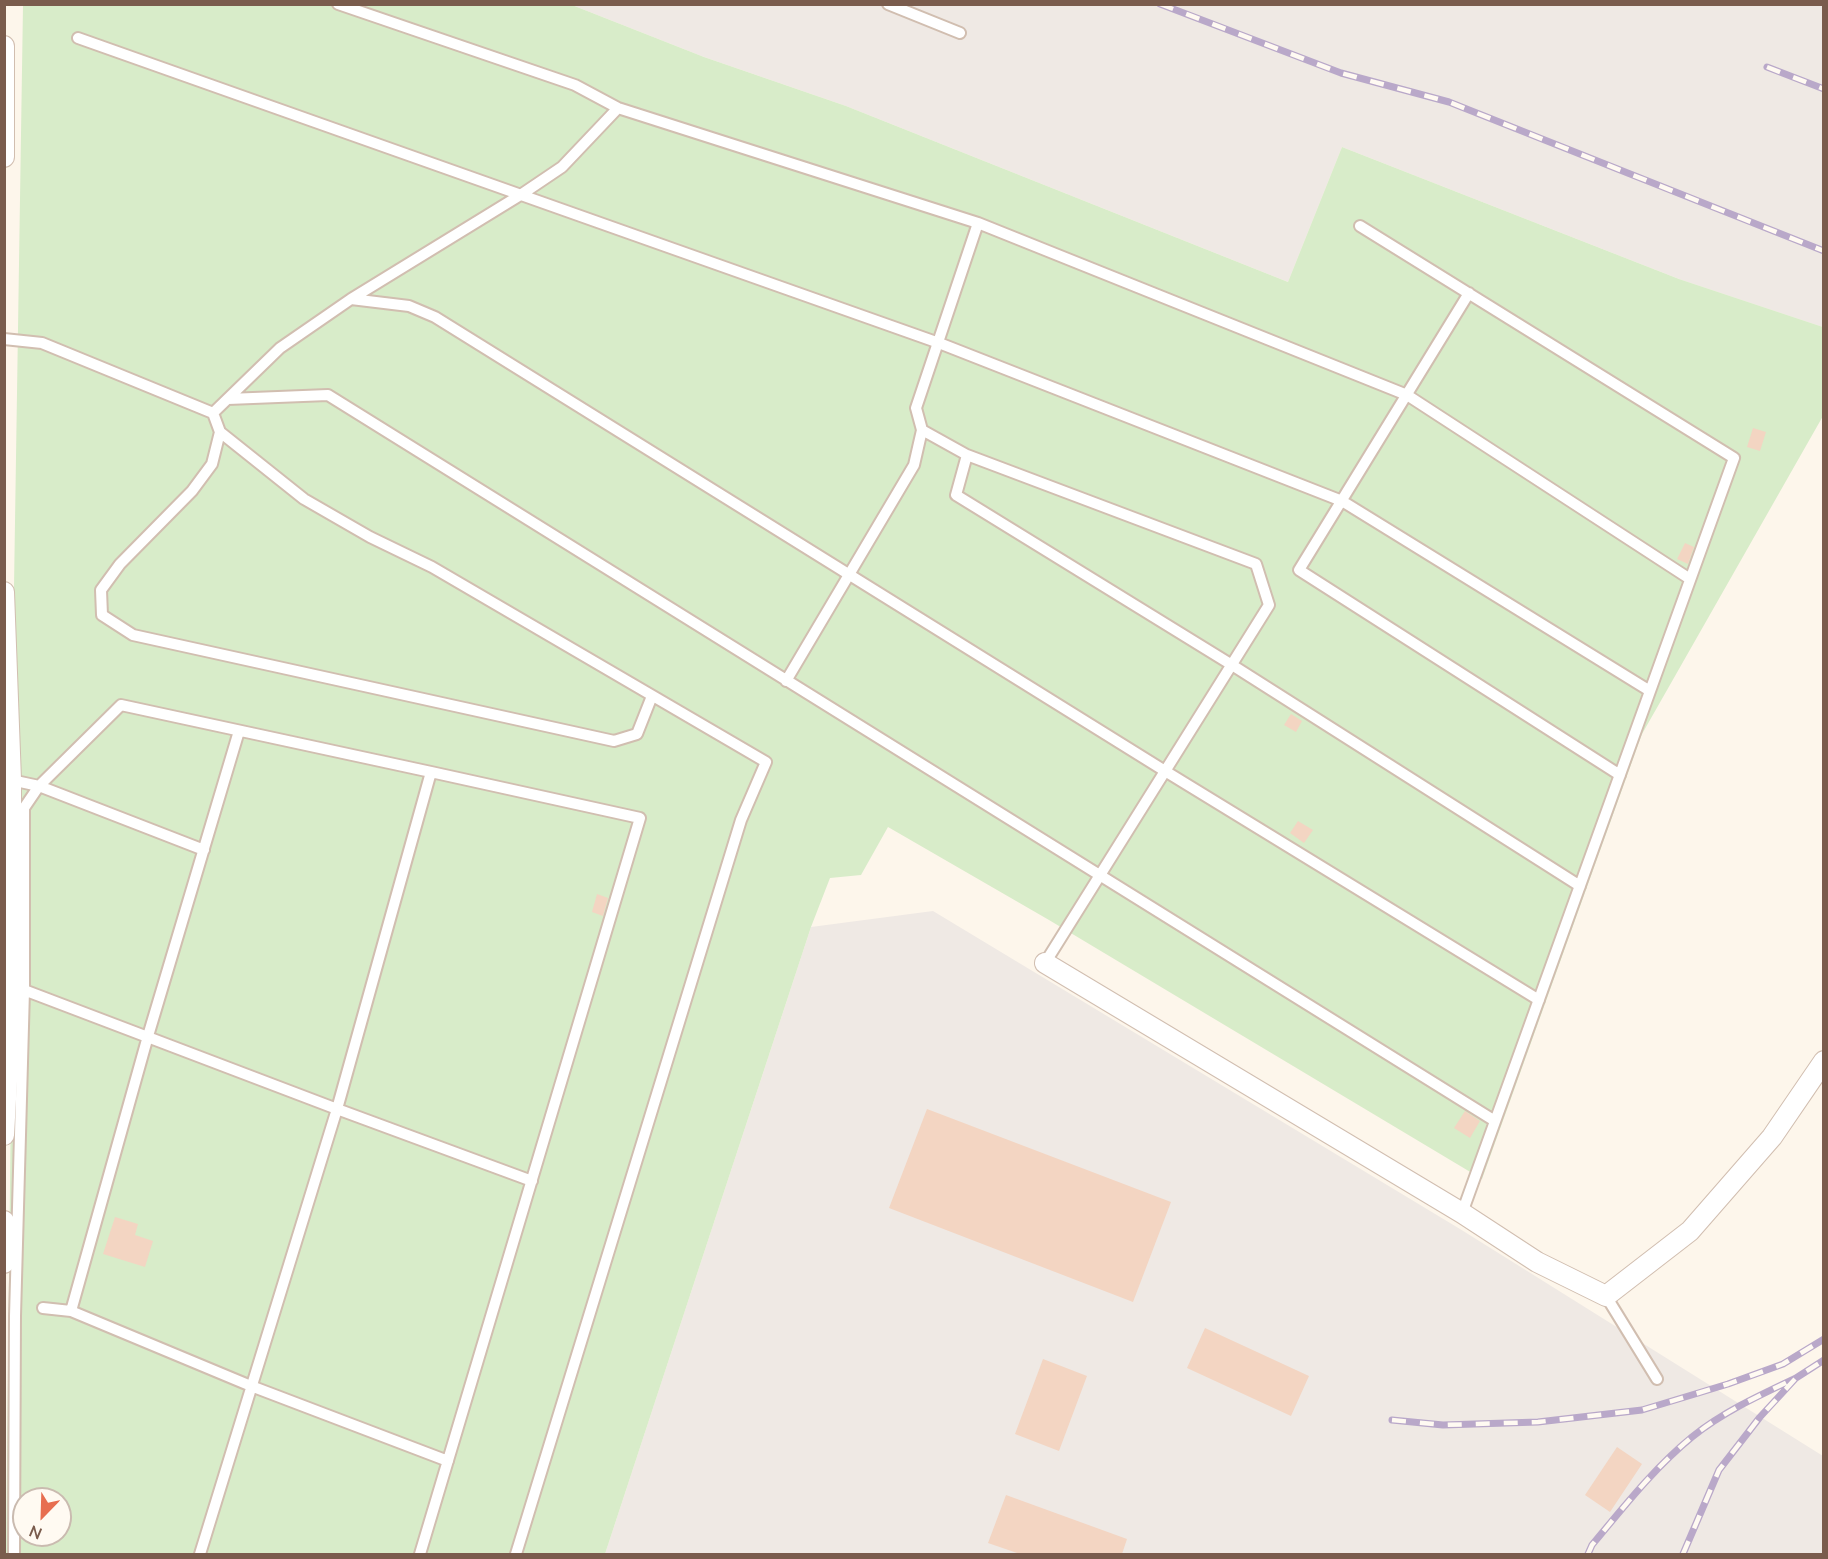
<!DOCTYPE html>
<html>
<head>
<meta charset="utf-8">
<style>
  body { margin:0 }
  #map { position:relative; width:1828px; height:1559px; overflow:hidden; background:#fdf6eb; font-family:"Nunito Sans",sans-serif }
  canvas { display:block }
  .frame { position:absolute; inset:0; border:6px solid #7a5c4d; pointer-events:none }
  .north { position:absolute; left:12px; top:1487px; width:60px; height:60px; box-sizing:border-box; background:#fffaf2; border:2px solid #cabbb0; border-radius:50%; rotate:203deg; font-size:16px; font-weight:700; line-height:24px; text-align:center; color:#7a5c4d }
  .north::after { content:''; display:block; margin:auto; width:21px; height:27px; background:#e76e50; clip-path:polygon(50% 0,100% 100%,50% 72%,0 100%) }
</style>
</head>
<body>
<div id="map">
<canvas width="1828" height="1559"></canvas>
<div class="frame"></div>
<div class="north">N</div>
</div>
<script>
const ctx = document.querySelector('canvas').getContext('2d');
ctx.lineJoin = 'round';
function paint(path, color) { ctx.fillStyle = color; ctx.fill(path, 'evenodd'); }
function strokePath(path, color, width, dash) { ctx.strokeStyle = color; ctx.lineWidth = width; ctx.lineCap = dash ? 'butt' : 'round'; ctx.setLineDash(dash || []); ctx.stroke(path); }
paint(new Path2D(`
  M572,5H1823V327L1679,279L1342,147L1288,282L846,106L704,57Z
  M933,911L1460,1229L1823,1456V1554H605L811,927Z`), '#efe9e4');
paint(new Path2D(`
  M23,5H572L704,57L846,106L1288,282L1342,147L1679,279L1823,327V416L1642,734L1482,1179L1049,920L888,827L861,875L830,878L811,927L605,1554H6L11,1093V780ZM24,1499H60V1535H24Z`), '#d8ecc9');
paint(new Path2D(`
  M1753,428L1766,432L1760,451L1747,447Z
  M1685,543L1694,547L1688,564L1677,559Z
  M1291,714L1302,721L1296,732L1284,725Z
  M1298,821L1313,830L1304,843L1290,833Z
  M597,894L608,898L603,916L592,912Z
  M927,1109L1171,1202L1133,1302L889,1208Z
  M1465,1111L1480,1121L1470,1138L1454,1128Z
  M115,1217L138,1224L135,1235L153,1241L145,1267L103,1254Z
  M1205,1328L1309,1376L1291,1416L1187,1368Z
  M1043,1359L1087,1376L1059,1451L1015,1434Z
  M1617,1447L1642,1464L1610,1512L1585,1495Z
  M1006,1495L1127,1539L1122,1554H1020L988,1543Z`), '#f3d5c2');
const lane = new Path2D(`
  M338,4L575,85L618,108L978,223L1407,395L1690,579
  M888,4L960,33
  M78,38L939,343L1342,501L1650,691
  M978,223L916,408L922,430L967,455L1256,564L1269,605L1045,963
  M1360,226L1734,458L1462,1213
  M1469,293L1299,570L1620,775
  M351,299L409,306L435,317L1165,771L1539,1000
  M4,339L42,343L213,413L280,348L351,299L522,194L562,167L618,108
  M228,399L328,395L1495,1121
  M213,413L220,432L304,499L370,537L432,567L766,762L741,820L516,1554
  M220,432L212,464L192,491L120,564L101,590L102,615L133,635L614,741L637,734L652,696
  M967,455L956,495L1232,665L1580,886
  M786,681L914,465L922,430
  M11,780L39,786L121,705L431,772L337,1109L200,1554
  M24,990L337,1109L532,1181
  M1606,1296L1657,1379
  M43,1308L71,1311L251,1386L448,1461
  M71,1311L148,1036L239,731
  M14,1554L15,1316L24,990V808L39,786L204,850
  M420,1554L640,818L431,772`);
const street = new Path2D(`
  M4,46V157
  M4,592L11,780V1009L4,1135
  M1045,963L1462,1213L1537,1262L1606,1296L1690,1231L1772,1137L1824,1061
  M4,1221V1263`);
strokePath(lane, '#d1beb0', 14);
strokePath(street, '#d1beb0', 22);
strokePath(lane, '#fff', 10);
strokePath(street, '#fff', 20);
const rail = new Path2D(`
  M1160,4L1341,73L1449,102L1824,251
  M1767,67L1824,89
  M1392,1420L1443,1425L1538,1422L1642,1410L1728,1384L1783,1364L1824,1339
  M1588,1554L1592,1545C1623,1508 1654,1468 1692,1437C1723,1412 1760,1395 1796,1378
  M1683,1554L1719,1470L1760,1417L1796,1378L1824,1360`);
strokePath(rail, '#b9a8c9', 7);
strokePath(rail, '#fffaf2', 4.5, [14]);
</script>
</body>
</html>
